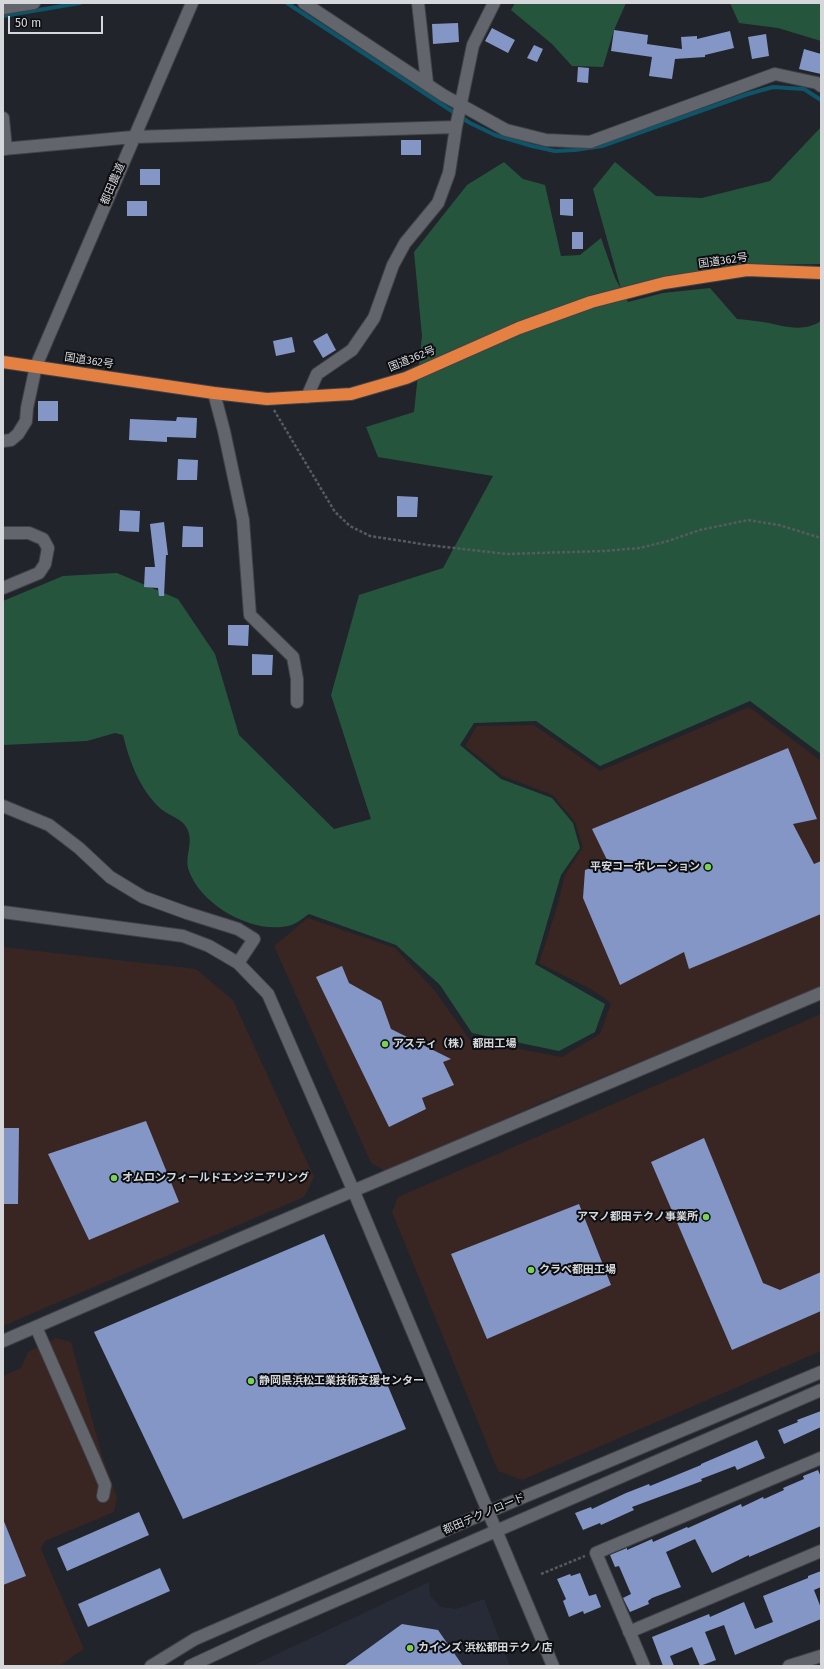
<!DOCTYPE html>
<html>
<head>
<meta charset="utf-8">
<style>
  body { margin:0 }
  #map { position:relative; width:824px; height:1669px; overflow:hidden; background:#21242a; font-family:"Fira Sans",sans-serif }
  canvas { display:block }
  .frame { position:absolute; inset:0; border:4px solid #d5d7db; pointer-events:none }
  .scale { position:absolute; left:8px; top:16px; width:95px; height:18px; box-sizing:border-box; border:2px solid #d5d7db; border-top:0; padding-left:5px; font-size:12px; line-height:14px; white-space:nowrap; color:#d5d7db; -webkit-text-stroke:3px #0c0d10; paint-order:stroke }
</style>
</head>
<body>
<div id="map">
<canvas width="824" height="1669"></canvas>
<div class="frame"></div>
<div class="scale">50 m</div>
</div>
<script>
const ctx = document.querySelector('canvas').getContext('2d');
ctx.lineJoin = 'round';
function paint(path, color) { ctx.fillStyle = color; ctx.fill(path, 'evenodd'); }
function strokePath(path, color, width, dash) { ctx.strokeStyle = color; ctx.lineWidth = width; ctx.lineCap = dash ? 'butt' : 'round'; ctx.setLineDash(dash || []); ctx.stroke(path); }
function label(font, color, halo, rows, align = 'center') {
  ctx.font = font + ' "Fira Sans","Noto Sans JP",sans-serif'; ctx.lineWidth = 4; ctx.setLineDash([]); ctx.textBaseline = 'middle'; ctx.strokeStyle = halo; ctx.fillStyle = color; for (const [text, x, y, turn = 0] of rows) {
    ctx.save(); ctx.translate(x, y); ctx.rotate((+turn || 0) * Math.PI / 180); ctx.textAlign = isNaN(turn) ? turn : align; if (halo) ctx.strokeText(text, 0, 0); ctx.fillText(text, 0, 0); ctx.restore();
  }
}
paint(new Path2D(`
  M429,1582L430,1596L441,1607L456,1609L484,1599L510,1666H252Z`), '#272b37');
paint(new Path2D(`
  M749,707L821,761V987L545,1101L387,1172L371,1163L274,946L308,918L395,948L435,991L470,1040L562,1057L600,1034L611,1003L591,989L539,963L557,907L565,875L583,847L575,822L553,795L503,776L465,746L477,726L534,725L600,771Z
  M3,947L196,969L233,1000L314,1177L304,1197L3,1326Z
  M821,1014V1351L522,1480L498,1471L392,1212L398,1197Z
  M56,1338L71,1342L102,1455L117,1497L114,1512L45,1541L41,1549L84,1649L59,1666H3V1376L21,1368L28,1352Z`), '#392622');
paint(new Path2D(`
  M515,3H626L614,30L603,67L572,66L552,44L511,10Z
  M730,3H821V41L778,28L739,23Z
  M821,127V264L743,265L621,289L628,302L663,293L710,288L737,319C748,320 759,321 769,323C787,327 804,332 821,321V754L750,701L600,766L536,721L474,723L460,745L501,779L552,798L573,823L580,848L561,875L535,964L605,1004L595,1032L559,1051L472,1033L440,985L396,945L309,914C303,918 295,925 288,926C252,934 201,905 189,871C183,855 197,840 184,824C179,818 168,815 161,809C140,790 130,763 123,735L115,733L87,741L3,745V601L63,576L117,573L178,599L215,654L239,735L334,829L371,819L331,695L359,595L443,568L493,476L378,457L366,427L414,412L422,336L414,252L467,185L504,162L523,179L545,185L561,256L580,255L601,238L615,278L621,289L593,189L615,162L656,196L702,198L770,181Z`), '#26553d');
strokePath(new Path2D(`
  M287,3L470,123L495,135L532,146L555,151L575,150L602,146L748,94L773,87L804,89L821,100
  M3,16L80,3`), '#0f556a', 4);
paint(new Path2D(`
  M458,23L459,42L433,44L432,24Z
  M492,28L515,40L508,53L485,41Z
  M614,30L648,35L647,44L682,49L681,37L697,36V39L730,31L734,48L705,55V57L675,59L672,79L649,76L652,57L611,51Z
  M766,34L769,56L752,59L748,37Z
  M534,45L543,49L537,62L527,58Z
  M804,49L821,54V74L799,69Z
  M578,67L589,68L588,83L577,82Z
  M401,140H421V155H401Z
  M140,169H160V185H140Z
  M560,199H573V216L560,215Z
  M127,201H147V216H127Z
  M572,232H583V249H572Z
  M327,333L336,350L323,358L313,341Z
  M292,337L295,352L276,356L273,341Z
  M38,401H58V421H38Z
  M177,417L197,418L196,438L167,437V442L129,440L130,419L176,421Z
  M178,459L198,460L197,480H177Z
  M397,496L418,497L417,517H397Z
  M120,510L140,511L139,532L119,531Z
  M164,522L168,555H166L164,596H159L158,588L144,587L145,567H155L150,524Z
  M183,526L203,527V547H182Z
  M228,625H249L248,646L228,645Z
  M252,654L273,655L272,675H252Z
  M788,748L817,819L793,824L814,864L821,861V914L689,969L684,952L620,985L583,898L585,870L608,862L592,829Z
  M342,966L349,983L381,1001L391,1029L451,1059L443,1062L454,1085L422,1098L426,1109L389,1127L316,977Z
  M146,1121L179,1202L89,1240L48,1154Z
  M3,1128H19L18,1204H3Z
  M704,1138L763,1283L780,1290L821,1272V1311L732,1350L651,1162Z
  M579,1204L611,1285L487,1339L451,1254Z
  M324,1234L406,1429L183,1519L94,1332Z
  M821,1411V1427L784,1444L778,1430L798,1422L797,1420Z
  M757,1440L765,1458L737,1470L735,1466L701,1479L702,1481L686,1487L632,1507L634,1510L601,1525L600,1523L583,1530L575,1513L591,1507L592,1509L626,1493L649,1484L650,1486L701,1465V1464Z
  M818,1470L821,1477V1526L749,1557V1555L712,1573L695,1539L666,1552L681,1587L652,1598L648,1601L649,1604L630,1612L623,1598L631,1594L619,1566L615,1567L610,1555L627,1548V1550L652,1539L653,1542L687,1527L688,1528L741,1504L742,1507L763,1497L764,1499L784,1490L783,1488L804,1479L803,1476Z
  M139,1512L149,1535L67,1571L57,1548Z
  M3,1519L26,1576L3,1585Z
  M160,1568L170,1591L88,1627L78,1604Z
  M821,1571V1587L814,1590L821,1608V1619L735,1655L724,1625L705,1632L716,1660L700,1666L692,1647L670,1656L674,1666H663L652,1637L709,1614L710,1617L744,1602L755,1629L773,1622L763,1596L808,1578V1576Z
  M580,1573L589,1596L596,1594L601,1607L584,1614L583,1611L569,1617L563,1601L566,1599L557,1579L570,1574L571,1576Z
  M402,1624L438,1630L463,1666H344Z`), '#8496c5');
const minor = new Path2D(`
  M304,3L443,95L506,130L546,140L590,142L775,74L817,83L821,86
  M418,3L427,83
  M3,8L34,3
  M3,118L6,149
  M3,149L133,137L456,127
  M214,393L224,431L243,520L250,615L293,657L297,679V702
  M307,397L317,374L352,350L374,318L393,265L405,243L438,203L449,173L456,127L473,45L494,3
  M3,441L11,440L18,434L26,421L27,408L36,366L192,3
  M3,533H29L43,539L48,548L45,564L39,573L3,588
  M3,806L49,825L79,848L110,877L143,897L187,913L238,929L254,939L238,963
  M3,912L183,936L209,946L238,963L268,994L354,1192L553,1666
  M36,1327L94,1459L105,1485L103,1496
  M3,1341L237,1240L821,993
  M629,1632L821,1551
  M151,1666L195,1639L464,1522L821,1372
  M190,1666L261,1633L821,1390
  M644,1666L596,1553L821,1458
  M789,1666L821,1656`);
const highway = new Path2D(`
  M3,362L214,393L267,399L351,394L406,378L519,328L591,302L664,283L747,270L821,273`);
strokePath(minor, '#404247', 14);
strokePath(highway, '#404247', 14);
strokePath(new Path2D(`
  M274,410L335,512L350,526L370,536L428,545L507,554L604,551L640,548L668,541L700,530L748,520L779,525L821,538
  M541,1574L585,1556`), '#575a5f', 2.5, [3, 2]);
strokePath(minor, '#62656c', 12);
strokePath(highway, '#e38042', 12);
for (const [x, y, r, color] of [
  [708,867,4,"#79d157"],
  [385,1044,4,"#79d157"],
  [114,1178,4,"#79d157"],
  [706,1217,4,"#79d157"],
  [531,1270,4,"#79d157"],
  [251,1381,4,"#79d157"],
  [410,1648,4,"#79d157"]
]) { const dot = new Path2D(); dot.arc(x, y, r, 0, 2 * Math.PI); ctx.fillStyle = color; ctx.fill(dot); strokePath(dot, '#0c0d10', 1.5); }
label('11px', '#d5d7db', '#0c0d10', [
  ["都田農道",113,184,-67],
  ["国道362号",723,261,-8],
  ["国道362号",412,359,-22],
  ["国道362号",89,361,9],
  ["都田テクノロード",484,1514,-23]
]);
label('bold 11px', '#d5d7db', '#0c0d10', [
  ["平安コーポレーション",700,867,"right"],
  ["アスティ（株） 都田工場",393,1044],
  ["オムロンフィールドエンジニアリング",122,1178],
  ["アマノ都田テクノ事業所",698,1217,"right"],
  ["クラベ都田工場",539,1270],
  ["静岡県浜松工業技術支援センター",259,1381],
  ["カインズ 浜松都田テクノ店",418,1648]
], 'left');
</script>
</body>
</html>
